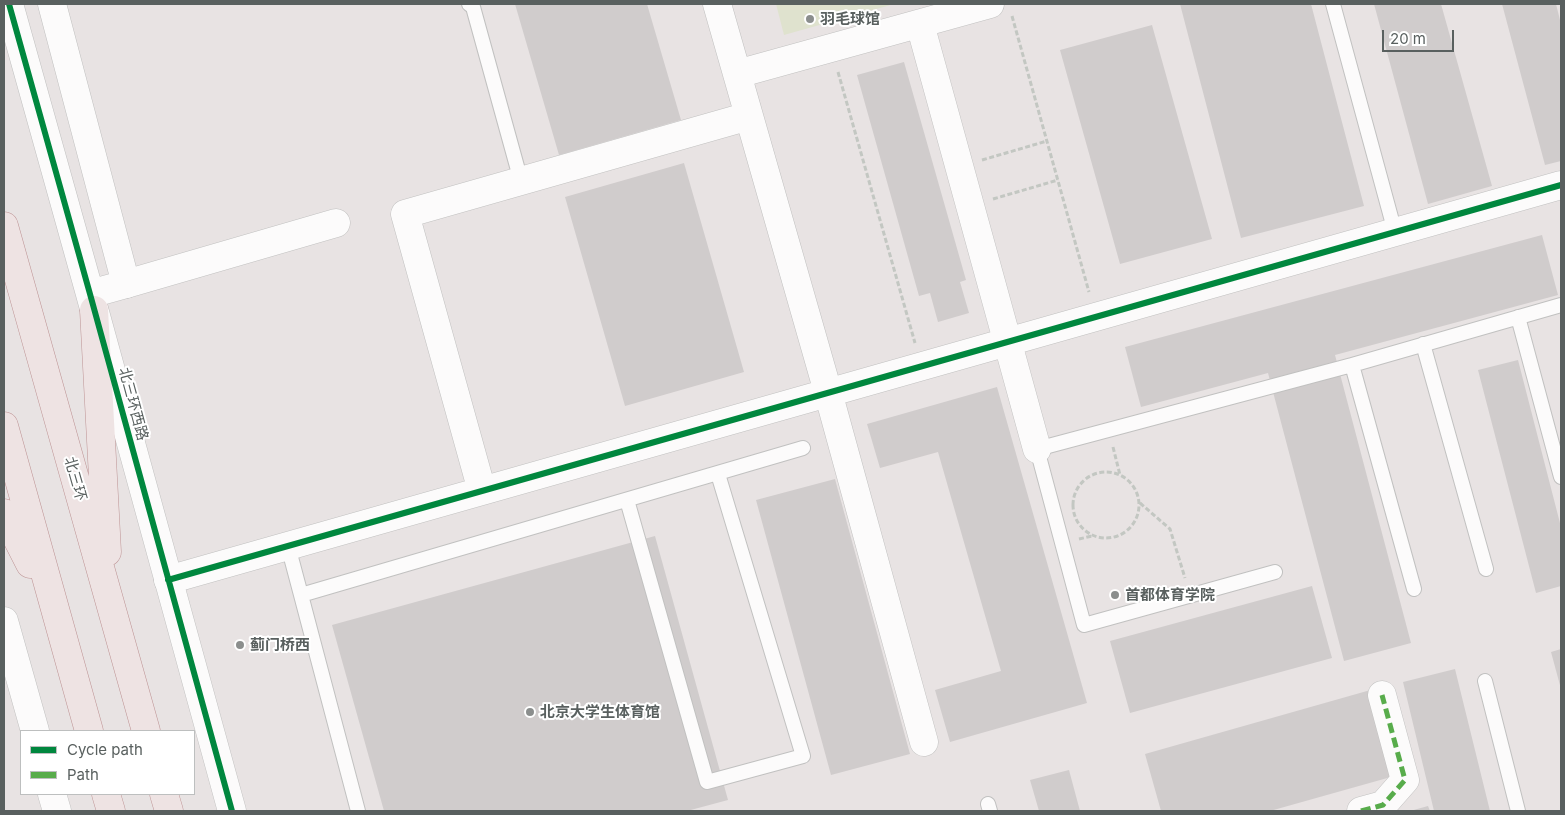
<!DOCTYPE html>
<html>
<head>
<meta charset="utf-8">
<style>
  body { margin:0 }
  #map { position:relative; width:1565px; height:815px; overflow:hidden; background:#e8e3e3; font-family:Inter,sans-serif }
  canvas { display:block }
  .frame { position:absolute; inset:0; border:5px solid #59605f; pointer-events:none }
  .legend { position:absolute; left:20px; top:730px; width:175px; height:65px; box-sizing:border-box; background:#fff; border:1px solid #bdbfbf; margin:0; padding:6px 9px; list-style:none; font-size:15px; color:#59605f }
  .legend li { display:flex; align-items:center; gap:10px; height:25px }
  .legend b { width:25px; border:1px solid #bdbfbf }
  .scale { position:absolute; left:1382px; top:30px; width:72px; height:22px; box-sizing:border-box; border:2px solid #59605f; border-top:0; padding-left:6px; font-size:15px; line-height:18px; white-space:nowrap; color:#59605f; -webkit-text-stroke:4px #fff; paint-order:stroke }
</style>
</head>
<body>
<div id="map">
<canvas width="1565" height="815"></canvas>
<div class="frame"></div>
<ul class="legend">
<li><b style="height:6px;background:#00873e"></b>Cycle path</li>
<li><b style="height:6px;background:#58ac4b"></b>Path</li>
</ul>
<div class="scale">20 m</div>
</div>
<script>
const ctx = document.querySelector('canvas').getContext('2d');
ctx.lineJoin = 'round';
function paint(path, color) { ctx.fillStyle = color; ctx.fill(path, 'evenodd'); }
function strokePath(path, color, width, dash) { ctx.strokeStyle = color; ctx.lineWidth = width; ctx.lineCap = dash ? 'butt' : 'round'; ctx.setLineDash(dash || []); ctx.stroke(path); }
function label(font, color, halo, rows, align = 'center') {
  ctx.font = font + ' Inter,"Noto Sans SC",sans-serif'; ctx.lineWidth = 4; ctx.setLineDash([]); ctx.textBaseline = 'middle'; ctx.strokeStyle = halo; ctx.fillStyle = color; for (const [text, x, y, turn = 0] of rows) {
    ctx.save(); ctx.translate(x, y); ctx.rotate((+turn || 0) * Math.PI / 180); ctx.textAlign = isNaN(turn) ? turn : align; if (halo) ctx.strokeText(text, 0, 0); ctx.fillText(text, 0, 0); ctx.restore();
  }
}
paint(new Path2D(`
  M776,4H894L784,35Z`), '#dfe2ce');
paint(new Path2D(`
  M515,4H647L681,120L559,155Z
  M1180,4H1311L1364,206L1241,238Z
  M1374,4H1441L1492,186L1428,204Z
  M1502,4H1556L1561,24V161L1545,165Z
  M1152,25L1212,239L1120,264L1060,50Z
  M904,62L966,280L960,282L969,313L938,322L930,293L919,296L857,75Z
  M684,163L744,372L625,406L565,197Z
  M1542,235L1558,295L1335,355L1411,643L1344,661L1268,373L1141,407L1125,347Z
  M1518,360L1561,527V586L1536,593L1478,370Z
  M997,387L1087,703L950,742L935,690L1001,671L938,452L880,468L867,424Z
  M835,479L910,754L831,775L756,500Z
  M655,536L728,800L687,811H384L332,625Z
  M1312,586L1332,658L1130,713L1110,641Z
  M1561,649V689L1551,652Z
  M1455,669L1490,811H1434L1403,682Z
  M1374,689L1398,775L1270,811H1161L1145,754Z
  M1069,770L1080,811H1039L1030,780Z
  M1428,806L1430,811H1410Z`), '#d0cccc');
const service = new Path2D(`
  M469,4L473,7L521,181
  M1333,4L1395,232
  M1518,317L1561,477
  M1423,344L1486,569
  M1352,365L1414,589
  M627,500L707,782L803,756L718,474
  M288,546L301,595
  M1275,572L1084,625L1037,449L1352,365L1561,305
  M1485,681L1518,811
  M988,804L990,811
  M358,811L301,595L803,448`);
const minor = new Path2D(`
  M717,4L828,392L924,742
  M920,24L1037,449
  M737,74L990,4
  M126,284L336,223
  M482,491L405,214L749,116
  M168,580L1561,185
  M1361,811L1383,805L1405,780L1382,695`);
const tertiary = new Path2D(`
  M9,4L90,294L232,811
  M52,4L126,284L90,294
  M4,621L35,731
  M52,794L57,811`);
const trunk = new Path2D(`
  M4,226L146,731
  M94,310L107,552
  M4,426L89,731
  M4,513L30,564
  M106,794L111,811
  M164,794L169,811`);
strokePath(service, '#c1c1c0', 16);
strokePath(minor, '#c1c1c0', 29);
strokePath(tertiary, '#c1c1c0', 29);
strokePath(trunk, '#bd9394', 29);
strokePath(new Path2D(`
  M1012,16L1089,292
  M838,72L915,343
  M982,160L1047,141
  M993,199L1058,180
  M1113,447L1120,475
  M1073 505a33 33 0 1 1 66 0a33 33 0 1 1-66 0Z
  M1140,503L1170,529L1185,578
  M1079,539L1092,536`), '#c3c7c2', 3, [5, 2.5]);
strokePath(service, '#fcfbfb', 14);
strokePath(minor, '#fcfbfb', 28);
strokePath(tertiary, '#fcfbfb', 28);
strokePath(trunk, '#eee3e3', 28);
strokePath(new Path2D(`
  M1361,811L1383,805L1405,780L1382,695`), '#58ac4b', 5, [10, 5]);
strokePath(new Path2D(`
  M9,4L90,294L232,811
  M168,580L1561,185`), '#00873e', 6);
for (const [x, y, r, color] of [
  [810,19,5,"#8b8e8d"],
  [1115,595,5,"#8b8e8d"],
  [240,645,5,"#8b8e8d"],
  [530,712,5,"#8b8e8d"]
]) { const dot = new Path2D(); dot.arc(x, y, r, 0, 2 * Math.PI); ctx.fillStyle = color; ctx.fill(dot); strokePath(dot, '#fff', 2); }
label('bold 15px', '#59605f', '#fff', [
  ["羽毛球馆",820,19],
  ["首都体育学院",1125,595],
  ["蓟门桥西",250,645],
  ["北京大学生体育馆",540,712]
], 'left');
label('15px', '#59605f', '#fff', [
  ["北三环西路",133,404,75],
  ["北三环",75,479,74]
]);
</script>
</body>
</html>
